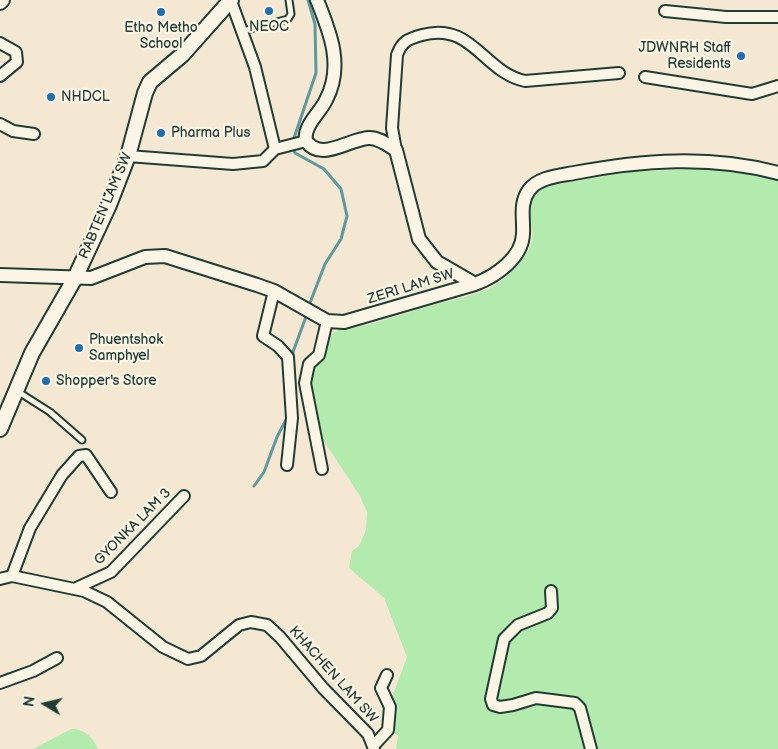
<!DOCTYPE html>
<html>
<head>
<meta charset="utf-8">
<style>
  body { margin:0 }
  #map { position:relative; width:778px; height:749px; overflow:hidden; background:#f5e8d3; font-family:"Balsamiq Sans",sans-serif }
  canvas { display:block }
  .north { position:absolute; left:20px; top:679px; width:50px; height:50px; -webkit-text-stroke:4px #fcf5e5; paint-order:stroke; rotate:279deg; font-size:14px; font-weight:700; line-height:20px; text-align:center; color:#1f3d34 }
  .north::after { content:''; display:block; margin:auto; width:18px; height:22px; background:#1f3d34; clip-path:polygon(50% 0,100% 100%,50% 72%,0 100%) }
</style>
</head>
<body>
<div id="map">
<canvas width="778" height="749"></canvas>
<div class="north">N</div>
</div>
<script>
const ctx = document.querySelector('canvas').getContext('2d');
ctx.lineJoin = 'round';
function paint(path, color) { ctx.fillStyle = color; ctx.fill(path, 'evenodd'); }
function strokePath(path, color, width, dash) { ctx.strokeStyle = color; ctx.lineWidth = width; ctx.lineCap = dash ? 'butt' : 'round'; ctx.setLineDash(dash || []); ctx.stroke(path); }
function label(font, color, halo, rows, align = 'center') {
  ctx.font = font + ' "Balsamiq Sans",sans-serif'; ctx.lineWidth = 4.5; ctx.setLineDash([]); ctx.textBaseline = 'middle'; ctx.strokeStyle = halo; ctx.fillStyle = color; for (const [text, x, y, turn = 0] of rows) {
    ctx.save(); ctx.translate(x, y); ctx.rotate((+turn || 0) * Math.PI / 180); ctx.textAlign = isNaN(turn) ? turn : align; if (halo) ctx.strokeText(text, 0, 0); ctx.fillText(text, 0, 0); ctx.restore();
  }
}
paint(new Path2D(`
  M712,168L740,170L778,177V749H396L398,735L380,729L407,657L384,598L349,568L352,551L359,546L366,530L367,512L360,496L319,434L308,391L316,354L331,335L338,330C369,327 400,314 430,306C450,300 474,296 492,287C506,279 521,262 529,249C543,227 511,203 547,186L629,172Z
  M71,729C84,728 93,738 98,749H33Z`), '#b3ebae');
strokePath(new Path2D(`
  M308,0L315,24L316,73L292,144L295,153L324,169L341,189L347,216L341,239L325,264L308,308
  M293,360V352L307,314
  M254,486L264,472L277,437L288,416`), '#5e999e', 3);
const service = new Path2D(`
  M243,31L288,19L291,14L289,0
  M17,391L50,412L82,440`);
const minor = new Path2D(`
  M665,11L726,17H778
  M0,43L16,52L17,62L0,76
  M645,77L752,94L778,86
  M0,124L13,131L34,134
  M275,149L306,141
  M396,150L392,128L397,55C402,41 408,39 422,35C472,21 483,72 525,81L619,73
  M128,156L233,164L263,161L275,149L255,67L231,1
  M274,291L263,336L278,346L288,357L292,418L287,465
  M322,469L305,383L309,364L319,355L327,321
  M12,576L30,528L62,475L79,456L86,455L111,492
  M0,579L12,576L84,591L107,602L163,647L188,659L201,656L239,625L251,622L267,625L280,637L323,688L368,734L374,749
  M74,589L111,572L184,496
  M551,591L552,608L548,613L518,625L504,639L491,699L493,705L500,707L513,705L536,698L575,703L580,708L591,749
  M0,683L33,671L57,658
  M372,743H376L388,730L390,707L381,688L387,675`);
const tertiary = new Path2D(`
  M317,0C330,32 344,66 326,100C320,113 303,126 306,141C321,162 347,140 368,138C378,137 388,145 396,150L419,239L437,262L475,284
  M0,275L91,278L145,257L165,256L257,285L274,291L327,321L344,322L475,284C496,276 522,258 523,234C524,218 519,204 529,190C539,177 559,176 574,173C642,160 710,155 778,173`);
const secondary = new Path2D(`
  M0,2L2,0
  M0,429L32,353L75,278L109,205L128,156L145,93L150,82L182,55L231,0`);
strokePath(service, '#1f3d34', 9);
strokePath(minor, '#1f3d34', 14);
strokePath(tertiary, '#1f3d34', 16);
strokePath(secondary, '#1f3d34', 18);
strokePath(service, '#fcf5e5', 5);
strokePath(minor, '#fcf5e5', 10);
strokePath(tertiary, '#fcf5e5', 12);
strokePath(secondary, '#fcf5e5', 14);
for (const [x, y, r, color] of [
  [269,11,5,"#1f6fb2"],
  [161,12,5,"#1f6fb2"],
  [741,56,5,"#1f6fb2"],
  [51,97,5,"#1f6fb2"],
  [161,133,5,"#1f6fb2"],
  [79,348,5,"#1f6fb2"],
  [46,381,5,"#1f6fb2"]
]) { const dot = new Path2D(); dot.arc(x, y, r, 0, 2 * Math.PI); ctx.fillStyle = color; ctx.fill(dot); strokePath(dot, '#fcf5e5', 2); }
label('14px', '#1f3d34', '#fcf5e5', [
  ["NEOC",269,27,"center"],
  ["Etho Metho",161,28,"center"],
  ["School",161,44,"center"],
  ["JDWNRH Staff",731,48,"right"],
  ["Residents",731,64,"right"],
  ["NHDCL",61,97],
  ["Pharma Plus",171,133],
  ["Phuentshok",89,340],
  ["Samphyel",89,356],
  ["Shopper's Store",56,381]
], 'left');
label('14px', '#1f3d34', '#fcf5e5', [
  ["RABTEN LAM SW",106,206,-67],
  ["ZERI LAM SW",411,287,-17],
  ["GYONKA LAM 3",133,527,-45],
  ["KHACHEN LAM SW",333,675,48]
]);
</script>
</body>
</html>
